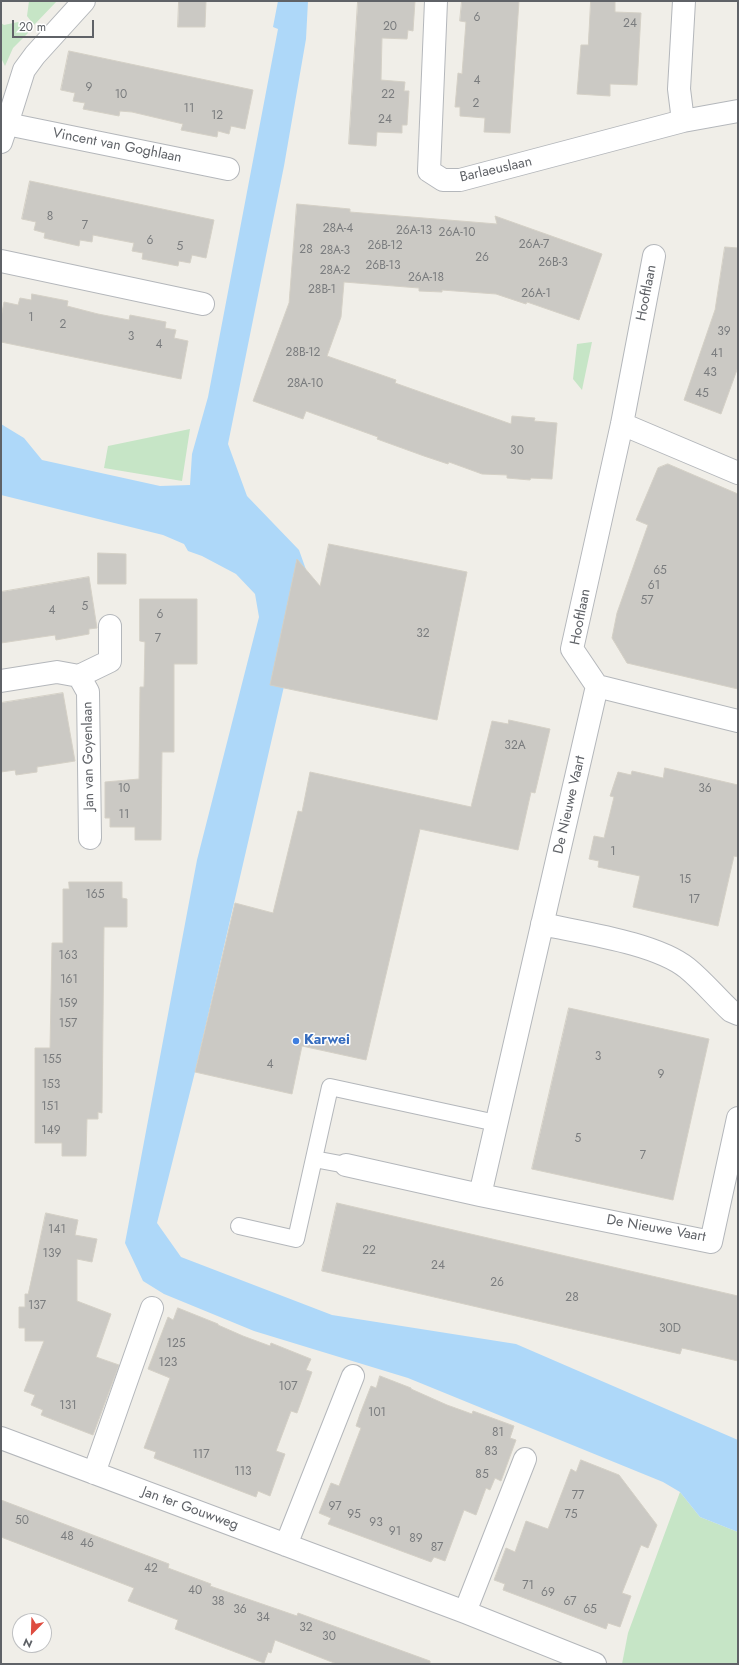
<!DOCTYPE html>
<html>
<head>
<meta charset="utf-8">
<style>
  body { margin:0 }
  #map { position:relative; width:739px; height:1665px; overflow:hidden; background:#f0eee8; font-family:Jost,sans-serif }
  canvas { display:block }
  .frame { position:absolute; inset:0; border:2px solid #5f6267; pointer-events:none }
  .north { position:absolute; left:12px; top:1613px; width:40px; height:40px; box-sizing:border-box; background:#fff; border:1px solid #bfc0c2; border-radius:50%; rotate:203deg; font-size:11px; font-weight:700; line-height:16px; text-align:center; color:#5f6267 }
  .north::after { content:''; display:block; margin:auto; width:14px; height:18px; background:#de4c40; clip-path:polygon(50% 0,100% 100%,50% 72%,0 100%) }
  .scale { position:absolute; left:12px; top:20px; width:82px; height:18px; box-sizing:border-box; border:2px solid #5f6267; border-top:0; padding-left:5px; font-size:12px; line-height:14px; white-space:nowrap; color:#5f6267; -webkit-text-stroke:3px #fff; paint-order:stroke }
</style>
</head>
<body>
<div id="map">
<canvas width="739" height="1665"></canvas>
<div class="frame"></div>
<div class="north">N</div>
<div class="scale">20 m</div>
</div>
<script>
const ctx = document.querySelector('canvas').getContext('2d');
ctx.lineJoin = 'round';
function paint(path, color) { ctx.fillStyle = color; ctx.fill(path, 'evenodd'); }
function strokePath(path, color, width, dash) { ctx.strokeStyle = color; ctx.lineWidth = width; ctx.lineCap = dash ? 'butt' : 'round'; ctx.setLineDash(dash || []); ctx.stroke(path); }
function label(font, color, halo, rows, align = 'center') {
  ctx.font = font + ' Jost,sans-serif'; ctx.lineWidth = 3; ctx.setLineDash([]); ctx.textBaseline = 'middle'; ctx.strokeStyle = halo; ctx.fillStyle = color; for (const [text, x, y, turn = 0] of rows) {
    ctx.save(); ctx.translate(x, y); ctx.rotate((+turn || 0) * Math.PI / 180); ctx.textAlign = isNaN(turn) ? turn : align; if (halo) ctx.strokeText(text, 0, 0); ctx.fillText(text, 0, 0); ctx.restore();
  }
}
paint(new Path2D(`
  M29,1H57L34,25L27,16Z
  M18,22L28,33L13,48L5,66L1,58V23L4,25Z
  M592,342L582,390L573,379L577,344Z
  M190,429L182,481L104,468L108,446Z
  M680,1492L700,1517L738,1532V1664H622L628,1633Z`), '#c6e5c6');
paint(new Path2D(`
  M278,1H308L306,39L284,166L228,444L247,496L299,550L309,578L195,1072L157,1223L181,1257L332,1315L516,1344L738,1440V1532L700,1517L680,1492L663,1482L408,1378L254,1331L164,1294L143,1281L125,1243L197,860L259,617L255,594L236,574L202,556L188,551L184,544L163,535L1,495V424L24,438L42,460L160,486L190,485L192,454L208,397L278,29L273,27Z`), '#aed8f9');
const building = new Path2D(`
  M179,1H206L205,27H178Z
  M358,1H415L413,31L408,30L407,39L382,38L381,80L405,82L404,91H409L407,125H402V133L377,132L376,146L349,144Z
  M462,1H519L510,133L484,132L485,118L460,116V107H455L458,73L462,74L466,22L460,21Z
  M591,1H615V12L641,13L637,85L610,84V96L577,94L581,45H588Z
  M69,51L253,90L245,129L231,126L229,134L218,131L217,137L181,130L183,124L132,112L120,111L119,116L83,109L85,103L73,101L75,93L61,90Z
  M30,181L214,220L206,258L192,255L190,263L179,261L178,266L142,259L143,253L132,251L134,243L93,235L92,242L80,240L79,246L44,238L45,233L34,230L36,222L22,219Z
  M297,204L350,209V212L497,224L495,216L602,254L579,320L527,302L526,304L496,294L442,290V292L419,291V288L344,282L341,317L327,356L396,380L395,383L511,424L512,416L535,418L534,421L557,423L552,479L531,478L530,480L507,478V475L482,474L449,462L448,464L424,456L377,439L378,437L306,411L303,419L253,401L289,303Z
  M725,247L738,248V367L721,414L684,400L715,310Z
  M32,294L68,301L67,306L98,314L129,320L130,315L166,322L165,328L176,330L174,338L188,341L181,379L1,342V318L4,302L18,305L20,298L31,300Z
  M668,464L738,494V689L627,663L612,638L617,613L648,525L636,520L658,468Z
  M329,544L467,572L437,720L270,685L297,559L320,586Z
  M98,553L126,554V584H98Z
  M89,577L97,628L89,629V634L56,640L55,635L1,643V592Z
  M140,599H197V664H174V752H162L161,840H135V827H110V818H105V782L139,779L140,687H144L145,642L140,641Z
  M63,693L75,761L37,767V772L16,775L15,770L1,772V703Z
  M509,720L550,729L535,793L531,792L518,850L420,829L366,1060L302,1046L292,1094L195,1072L235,903L273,913L298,811L302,812L310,772L471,807L492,721L508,724Z
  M665,768L738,785V857L734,856L718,926L633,907L640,876L598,867L599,861L589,859L594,836L604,838L614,797L610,796L618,772L631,775L632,771L663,778Z
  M69,882H122V898L127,899V927H104L102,1113L98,1112V1119H87L86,1156H62V1143H35V1048H50L52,943H63V889H69Z
  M569,1008L709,1039L673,1200L532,1169Z
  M337,1203L738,1296V1361L682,1348L680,1354L322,1271Z
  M46,1213L78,1220L75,1235L97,1239L92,1262L77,1259V1301L111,1314L96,1357L119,1365L93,1435L41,1415L43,1410L31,1405L35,1395L24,1391L44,1341H25V1328H19V1307H25V1294H28Z
  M178,1308L218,1324V1325L243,1336L270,1346L271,1343L311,1359L306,1370L312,1372L297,1413L291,1411L276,1451L285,1454L270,1496L258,1491L256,1497L175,1466L154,1458L156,1452L144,1448L170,1378L148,1369L168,1317L173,1320Z
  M380,1376L411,1388V1389L447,1405L472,1414L473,1411L514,1426L510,1438L516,1440L501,1481L495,1478L490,1490L486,1488L476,1515L464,1510L445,1561L434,1557L431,1562L350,1532L328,1524L331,1518L319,1513L331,1483L339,1486L361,1428L356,1426L360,1414L371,1386L376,1388Z
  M581,1460L619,1475L657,1525L648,1548L641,1545L622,1593L631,1596L620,1627L608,1623L606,1629L535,1602L503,1590L505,1584L494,1580L506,1548L515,1552L526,1521L548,1529L571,1469L576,1472Z
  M1,1500L169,1564L168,1568L211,1584L210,1586L297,1616L298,1613L430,1661V1664H337L275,1640L271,1653L268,1652L264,1663L222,1647L175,1629L178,1620L128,1601L134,1588L1,1537Z`);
paint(building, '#cbc9c4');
strokePath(building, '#d4d0c6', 1);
const lane = new Path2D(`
  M314,1159L346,1165
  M239,1226L296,1239L330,1087L496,1123`);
const street = new Path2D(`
  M436,1L429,171L443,180H460L683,121L738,111
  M683,121L679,89L684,1
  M7,124L24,70L35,55L84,1
  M1,142L7,124L228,169
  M654,256L622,424L572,649L597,686L738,721
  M1,261L203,304
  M622,424L738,473
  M79,676L110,661V626
  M1,681L57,672L79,676L88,692L90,838
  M542,924C583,933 656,943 687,968C703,981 716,997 731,1011L738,1014
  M346,1165L480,1195L711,1242L738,1118
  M480,1195L597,686
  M1,1438L465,1612L595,1664
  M94,1473L152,1308
  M286,1545L353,1376
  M465,1612L525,1459`);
strokePath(lane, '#b4b7bb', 18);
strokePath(street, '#b4b7bb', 24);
strokePath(lane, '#fff', 16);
strokePath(street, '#fff', 22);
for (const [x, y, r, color] of [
  [296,1041,4,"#3f7fe0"]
]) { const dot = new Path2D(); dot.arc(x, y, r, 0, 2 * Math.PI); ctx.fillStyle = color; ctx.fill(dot); strokePath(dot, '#fff', 1.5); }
label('12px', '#7a7c7e', null, [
  ["6",477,18],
  ["24",630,24],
  ["20",390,27],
  ["4",477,81],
  ["9",89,88],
  ["10",121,95],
  ["22",388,95],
  ["2",476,104],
  ["11",189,109],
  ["12",217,116],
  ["24",385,120],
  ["8",50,217],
  ["7",85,226],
  ["28A-4",338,229],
  ["26A-13",414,231],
  ["26A-10",457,233],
  ["6",150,241],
  ["26A-7",534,245],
  ["26B-12",385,246],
  ["5",180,247],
  ["28",306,250],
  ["28A-3",335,251],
  ["26",482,258],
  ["26B-3",553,263],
  ["26B-13",383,266],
  ["28A-2",335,271],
  ["26A-18",426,278],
  ["28B-1",322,290],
  ["26A-1",536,294],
  ["1",31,318],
  ["2",63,325],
  ["39",724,332],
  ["3",131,337],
  ["4",159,345],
  ["28B-12",303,353],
  ["41",717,354],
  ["43",710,373],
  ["28A-10",305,384],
  ["45",702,394],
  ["30",517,451],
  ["65",660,571],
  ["61",654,586],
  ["57",647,601],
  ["5",85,607],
  ["4",52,611],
  ["6",160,615],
  ["32",423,634],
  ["7",158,639],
  ["32A",515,746],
  ["10",124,789],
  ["36",705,789],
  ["11",124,815],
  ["1",613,852],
  ["15",685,880],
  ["165",95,895],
  ["17",694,900],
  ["163",68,956],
  ["161",69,980],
  ["159",68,1004],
  ["157",68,1024],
  ["3",598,1057],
  ["155",52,1060],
  ["4",270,1065],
  ["9",661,1075],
  ["153",51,1085],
  ["151",50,1107],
  ["149",51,1131],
  ["5",578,1139],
  ["7",643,1156],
  ["141",57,1230],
  ["22",369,1251],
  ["139",52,1254],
  ["24",438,1266],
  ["26",497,1283],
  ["28",572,1298],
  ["137",37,1306],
  ["30D",670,1329],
  ["125",176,1344],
  ["123",168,1363],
  ["107",288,1387],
  ["131",68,1406],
  ["101",377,1413],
  ["81",498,1433],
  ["83",491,1452],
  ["117",201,1455],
  ["113",243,1472],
  ["85",482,1475],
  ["77",578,1496],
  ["97",335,1507],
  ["95",354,1515],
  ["75",571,1515],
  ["50",22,1521],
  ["93",376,1523],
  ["91",395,1532],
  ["48",67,1537],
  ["89",416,1539],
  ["46",87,1544],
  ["87",437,1548],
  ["42",151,1569],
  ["71",528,1586],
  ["40",195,1591],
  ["69",548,1593],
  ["38",218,1602],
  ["67",570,1602],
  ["36",240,1610],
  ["65",590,1610],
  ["34",263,1618],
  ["32",306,1628],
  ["30",329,1637]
]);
label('14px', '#5f6267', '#fff', [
  ["Vincent van Goghlaan",117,146,11],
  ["Barlaeuslaan",496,170,-13],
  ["Hooftlaan",647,293,-79],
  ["Hooftlaan",581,617,-79],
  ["Jan van Goyenlaan",89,756,-91],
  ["De Nieuwe Vaart",570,805,-77],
  ["De Nieuwe Vaart",656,1229,10],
  ["Jan ter Gouwweg",190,1509,20]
]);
label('bold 14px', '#366cbe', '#fff', [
  ["Karwei",304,1041]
], 'left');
</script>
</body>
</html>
